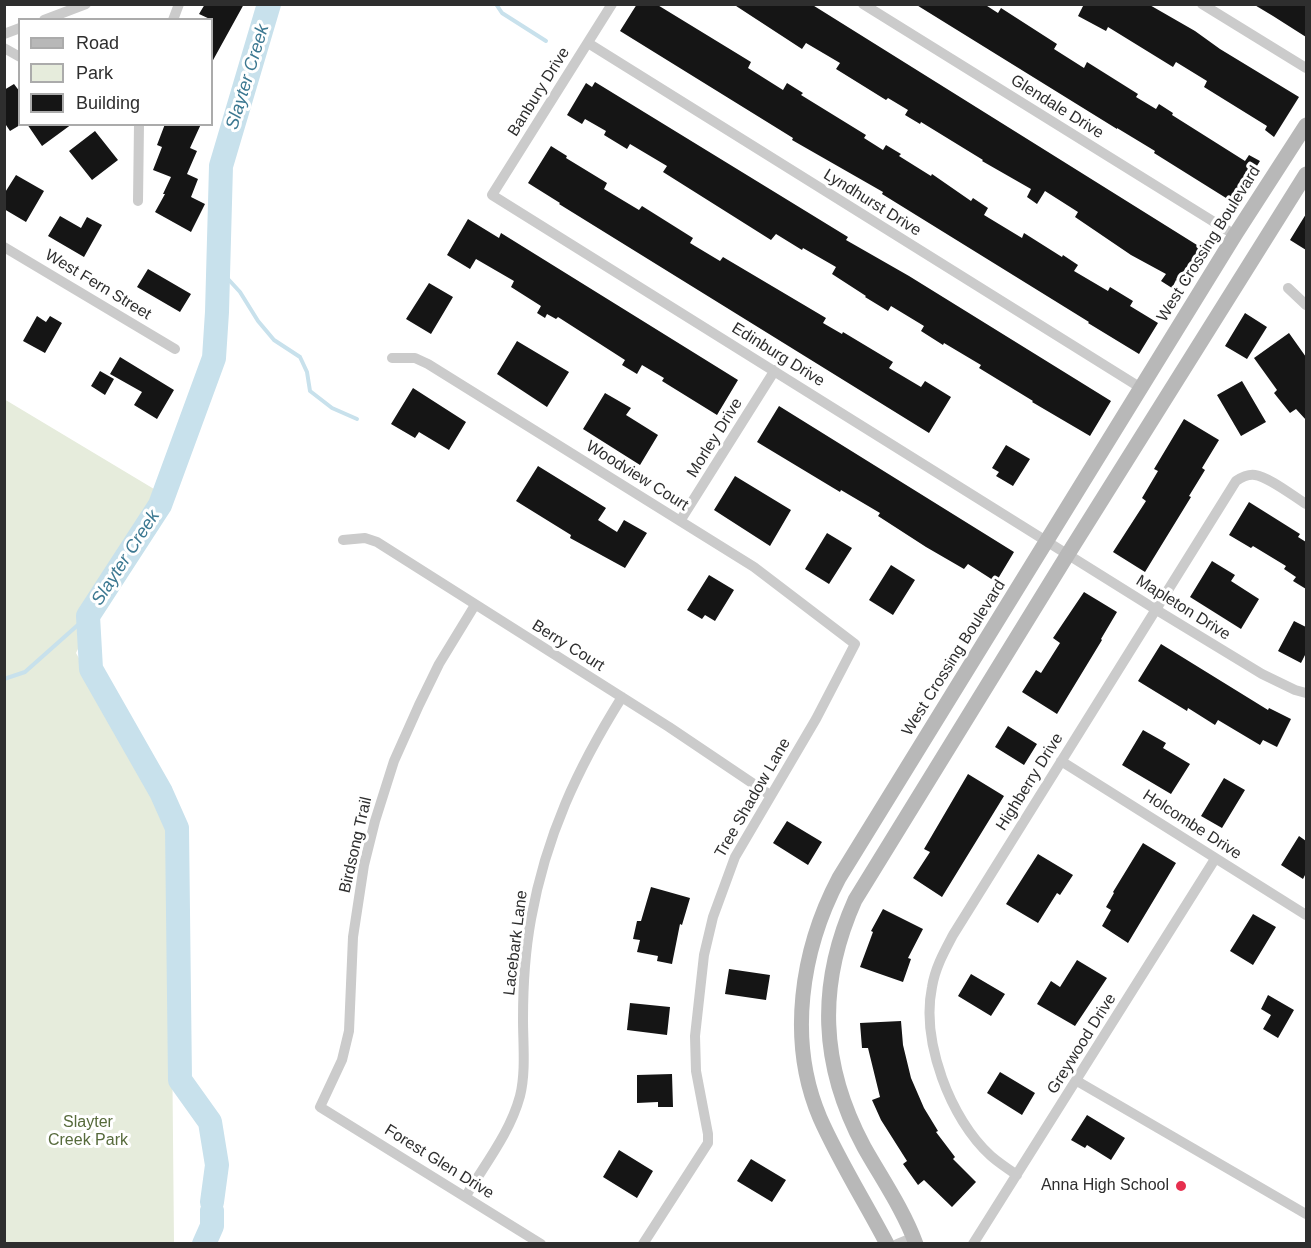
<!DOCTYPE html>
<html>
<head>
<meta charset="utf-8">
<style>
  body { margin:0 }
  #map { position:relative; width:1311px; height:1248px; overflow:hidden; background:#fff; font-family:Helvetica,sans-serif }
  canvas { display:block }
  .frame { position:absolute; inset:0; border:6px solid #2e2e2e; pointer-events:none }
  .legend { position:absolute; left:18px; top:18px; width:195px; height:108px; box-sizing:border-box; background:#fff; border:2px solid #ababab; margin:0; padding:8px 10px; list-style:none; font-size:18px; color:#2e2e2e }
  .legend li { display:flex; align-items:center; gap:12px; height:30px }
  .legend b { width:30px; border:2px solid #ababab }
</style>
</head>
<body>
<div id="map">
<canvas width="1311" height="1248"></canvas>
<div class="frame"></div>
<ul class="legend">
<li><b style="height:8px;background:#b8b8b8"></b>Road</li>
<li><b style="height:16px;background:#e6ecdc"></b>Park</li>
<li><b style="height:16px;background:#151515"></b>Building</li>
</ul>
</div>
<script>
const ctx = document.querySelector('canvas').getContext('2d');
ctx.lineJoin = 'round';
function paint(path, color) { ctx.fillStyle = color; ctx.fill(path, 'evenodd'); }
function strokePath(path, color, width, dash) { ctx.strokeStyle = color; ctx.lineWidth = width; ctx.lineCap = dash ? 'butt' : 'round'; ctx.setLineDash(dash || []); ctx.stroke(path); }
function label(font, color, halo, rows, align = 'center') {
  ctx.font = font + ' Helvetica,sans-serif'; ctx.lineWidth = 6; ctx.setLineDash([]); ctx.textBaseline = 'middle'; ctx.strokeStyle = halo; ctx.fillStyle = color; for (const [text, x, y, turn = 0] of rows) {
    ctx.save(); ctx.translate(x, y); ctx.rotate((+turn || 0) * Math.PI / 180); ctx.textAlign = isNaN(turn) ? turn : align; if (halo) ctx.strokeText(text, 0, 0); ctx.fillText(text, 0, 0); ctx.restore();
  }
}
paint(new Path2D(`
  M4,399L154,489L150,500L76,653L170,821L174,1243H5Z`), '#e6ecdc');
strokePath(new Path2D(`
  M496,4L502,13L546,41
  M218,268L240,292L258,321L274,340L300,357L307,372L310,391L332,408L357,419
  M4,679L25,672L88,616`), '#c8e1ec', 4);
strokePath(new Path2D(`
  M212,1202L217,1165L210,1122L180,1080L177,828L161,792L91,669L88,616L160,505L214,358L217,312L221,166L269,4
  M204,1244L212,1226V1211`), '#c8e1ec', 24);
paint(new Path2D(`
  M205,4H244L212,62V20L199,14Z
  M637,4H656L751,62L748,68L783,90L787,83L803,93L801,95L866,135L864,138L883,150L886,145L901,154L899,156L931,176L932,174L971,201L973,198L988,208L984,215L1022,238L1024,233L1062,257L1063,255L1078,265L1074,271L1108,291L1110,287L1133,301L1130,306L1158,323L1139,354L1088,323L1089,322L882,194L883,192L792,140L793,138L620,31Z
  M733,4H811L1205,250L1184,285L1176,280L1172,288L1161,281L1166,274L1131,255L1075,217L1078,212L1045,191L1037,204L1027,197L1031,189L982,161L983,160L921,122L920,124L905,115L908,110L888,98L886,100L836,69L840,63L806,43L802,49Z
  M915,4H984L998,13L1001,8L1057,44L1054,49L1084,68L1087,62L1138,94L1136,97L1156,109L1159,104L1173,113L1172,115L1245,161L1249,155L1260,161L1234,203L1154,153L1155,151L1117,128V129Z
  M1084,4H1148L1195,31L1220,49L1299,97L1274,137L1265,130L1267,126L1204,87L1207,81L1176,62L1173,67L1108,27L1106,31L1078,16Z
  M1253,4H1306V37L1273,16Z
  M595,82L848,237L846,240L909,276L1111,401L1090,436L1032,402L1033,401L979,368L981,365L944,343L943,345L921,331L924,326L891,306L888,311L865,297L866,296L832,274L836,267L803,248L802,250L776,234L771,240L663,172L667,166L630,144L627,149L604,135L606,131L585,119L582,124L567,115L586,83L592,87Z
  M14,84L20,92V125L10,131L4,122V90Z
  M27,124H72L42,146Z
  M165,124H201L190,148L197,151L187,174L198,179L191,197L205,204L191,232L155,212L165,194H163L171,177L153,170L162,147L157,145Z
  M95,131L118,160L92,180L69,151Z
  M551,146L567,156L566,158L607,183L604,189L639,210L642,206L693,238L690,243L720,261L723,257L826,318L823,323L842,334L843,332L893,362L889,368L921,387L925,381L951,397L929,433L559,204L560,203L528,183Z
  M16,175L44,191L26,222L4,209V194Z
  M1306,214V250L1290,240Z
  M60,216L81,228L87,217L102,225L84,257L48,236Z
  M468,219L499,238L501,233L738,380L717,415L662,381L664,378L642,365L637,374L622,365L625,360L558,317L556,319L547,314L545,318L537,313L541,306L511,287L514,281L476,259L470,269L447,255Z
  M148,269L191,294L180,312L137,287Z
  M429,283L453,297L431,334L406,319Z
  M1245,313L1267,327L1247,359L1225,346Z
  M37,316L46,322L50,316L62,323L45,353L23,341Z
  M1289,333L1306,357V420L1296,409L1290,413L1274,393L1277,390L1254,358Z
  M517,341L569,372L547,407L497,374Z
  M120,357L174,390L157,419L134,405L142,392L110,374Z
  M100,371L114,379L105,395L91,386Z
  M1242,381L1266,422L1241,436L1217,395Z
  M413,388L466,422L449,450L419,432L415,438L391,424Z
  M605,393L631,408L626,415L658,435L640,465L583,429Z
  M779,406L1014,552L996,582L968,564L964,569L926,547L878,516L880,513L841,490L840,492L757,442Z
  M1184,419L1219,440L1202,468L1205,470L1189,496L1191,497L1145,572L1113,552L1146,501L1142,498L1158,471L1154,469Z
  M1006,445L1030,459L1013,486L996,476L999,472L992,468Z
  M538,466L606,508L598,520L617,532L624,520L647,533L625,568L570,538L571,535L516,501Z
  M735,476L791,510L770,546L714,510Z
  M1249,502L1300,534L1298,537L1306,542V589L1293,581L1296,577L1284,569L1286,566L1253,546L1251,548L1229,535Z
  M827,533L852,548L829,584L805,569Z
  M1212,561L1235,575L1231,581L1259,599L1241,629L1190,597Z
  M891,565L915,580L893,615L869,600Z
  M709,575L734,590L715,621L705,615L702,619L687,610Z
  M1084,592L1117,612L1101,639L1102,640L1057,714L1022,692L1036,670L1041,673L1060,643L1053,638Z
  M1294,621L1306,627V653L1301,663L1278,651Z
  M1161,644L1268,710L1269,708L1291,719L1277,747L1263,740L1260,745L1218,720L1215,725L1188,708L1187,711L1138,681Z
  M1008,726L1037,744L1024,765L995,747Z
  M1143,730L1166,743L1163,748L1190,764L1171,794L1122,765Z
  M968,774L1004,796L942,897L913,878L930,852L924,849Z
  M1224,778L1245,790L1222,828L1201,816Z
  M787,821L822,842L808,865L773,843Z
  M1299,836L1306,841V873L1303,879L1281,865Z
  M1143,843L1176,863L1128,943L1102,926L1111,910L1106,907L1114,893L1113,892Z
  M1038,854L1073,875L1060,895L1057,893L1038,923L1006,904Z
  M651,887L690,898L682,925L680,924L672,964L657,961L658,956L637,952L640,940L633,939L637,921H641Z
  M883,909L923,929L908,958L911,959L903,982L860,967L873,932L871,931Z
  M1253,914L1276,927L1253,965L1230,951Z
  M1077,960L1107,978L1075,1026L1037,1004L1051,981L1060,987Z
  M729,969L770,975L766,1000L725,994Z
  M971,974L1005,994L991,1016L958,996Z
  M1268,995L1294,1010L1278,1038L1263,1029L1271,1015L1261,1009Z
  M630,1003L670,1007L667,1035L627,1030Z
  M901,1021L903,1045L911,1078L924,1108L938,1131L936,1132L955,1157L953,1159L976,1182L952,1207L924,1180L918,1185L903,1164L907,1161L881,1120L872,1100L880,1097L868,1048H862L860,1023Z
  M1000,1072L1035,1093L1022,1115L987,1093Z
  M672,1074L673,1107H658V1102L637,1103V1075Z
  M1087,1115L1125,1138L1111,1160L1087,1145L1085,1148L1071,1140Z
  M619,1150L653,1171L637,1198L603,1177Z
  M751,1159L786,1180L772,1202L737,1181Z`), '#151515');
strokePath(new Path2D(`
  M612,4L492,195L1155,609L1262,674L1295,690L1306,693
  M863,4L1235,235
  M1202,4L1306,68
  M44,20L86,4
  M173,20L179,4
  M4,34L20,28
  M588,43L1141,388
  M4,48L20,57
  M138,201L139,124
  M4,247L175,349
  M1288,288L1306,305
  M392,358H415L428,364L754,567L855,644L816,719L735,857L713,917L704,955L695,1036L696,1071L708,1134V1143L643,1244
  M680,521L775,370
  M343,540L365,538L377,542L669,727L770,795
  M475,605L439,664L419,705L394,761L375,821L364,865L353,937L349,1031L342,1060L320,1107L541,1244
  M1061,761L1306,915
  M1077,1081L1306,1214
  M1017,1175C1008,1169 999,1163 991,1156C950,1119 921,1041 932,987C935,968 944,952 953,935L1236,481C1242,477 1248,474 1255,475C1269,477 1293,496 1306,504
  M466,1196C485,1164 510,1133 520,1096C526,1072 523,1044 523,1019C523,985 525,952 531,919C546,836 577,769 622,697
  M897,1244L914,1237
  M973,1244L1215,859`), '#cbcbcb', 10);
strokePath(new Path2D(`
  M887,1244C865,1202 839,1161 820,1118C787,1041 801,950 839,878L1235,235L1306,125
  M916,1244C903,1209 882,1179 864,1147C820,1065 817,985 855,900L1068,554L1306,174`), '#b8b8b8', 15);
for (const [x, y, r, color] of [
  [1181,1186,6,"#e62f4e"]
]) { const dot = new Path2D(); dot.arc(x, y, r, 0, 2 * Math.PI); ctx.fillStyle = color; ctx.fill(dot); strokePath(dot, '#fff', 2); }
label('16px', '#2e2e2e', '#fff', [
  ["Banbury Drive",539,92,-58],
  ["Glendale Drive",1057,107,32],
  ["Lyndhurst Drive",872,203,32],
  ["West Crossing Boulevard",1209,244,-58],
  ["West Fern Street",98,285,31],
  ["Edinburg Drive",778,355,32],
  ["Morley Drive",715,438,-58],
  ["Woodview Court",637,476,32],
  ["Mapleton Drive",1183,608,32],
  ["Berry Court",568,646,32],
  ["West Crossing Boulevard",954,658,-58],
  ["Highberry Drive",1030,782,-58],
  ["Tree Shadow Lane",753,798,-60],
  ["Holcombe Drive",1192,825,33],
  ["Birdsong Trail",356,845,-77],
  ["Lacebark Lane",516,943,-83],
  ["Greywood Drive",1082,1044,-58],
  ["Forest Glen Drive",439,1162,32]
]);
label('16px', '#566a3b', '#fff', [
  ["Slayter",88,1123],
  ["Creek Park",88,1141]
]);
label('16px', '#2e2e2e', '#fff', [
  ["Anna High School",1169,1186]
], 'right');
label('italic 18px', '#3c7891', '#fff', [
  ["Slayter Creek",248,77,-73],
  ["Slayter Creek",126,558,-57]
]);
</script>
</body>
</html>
